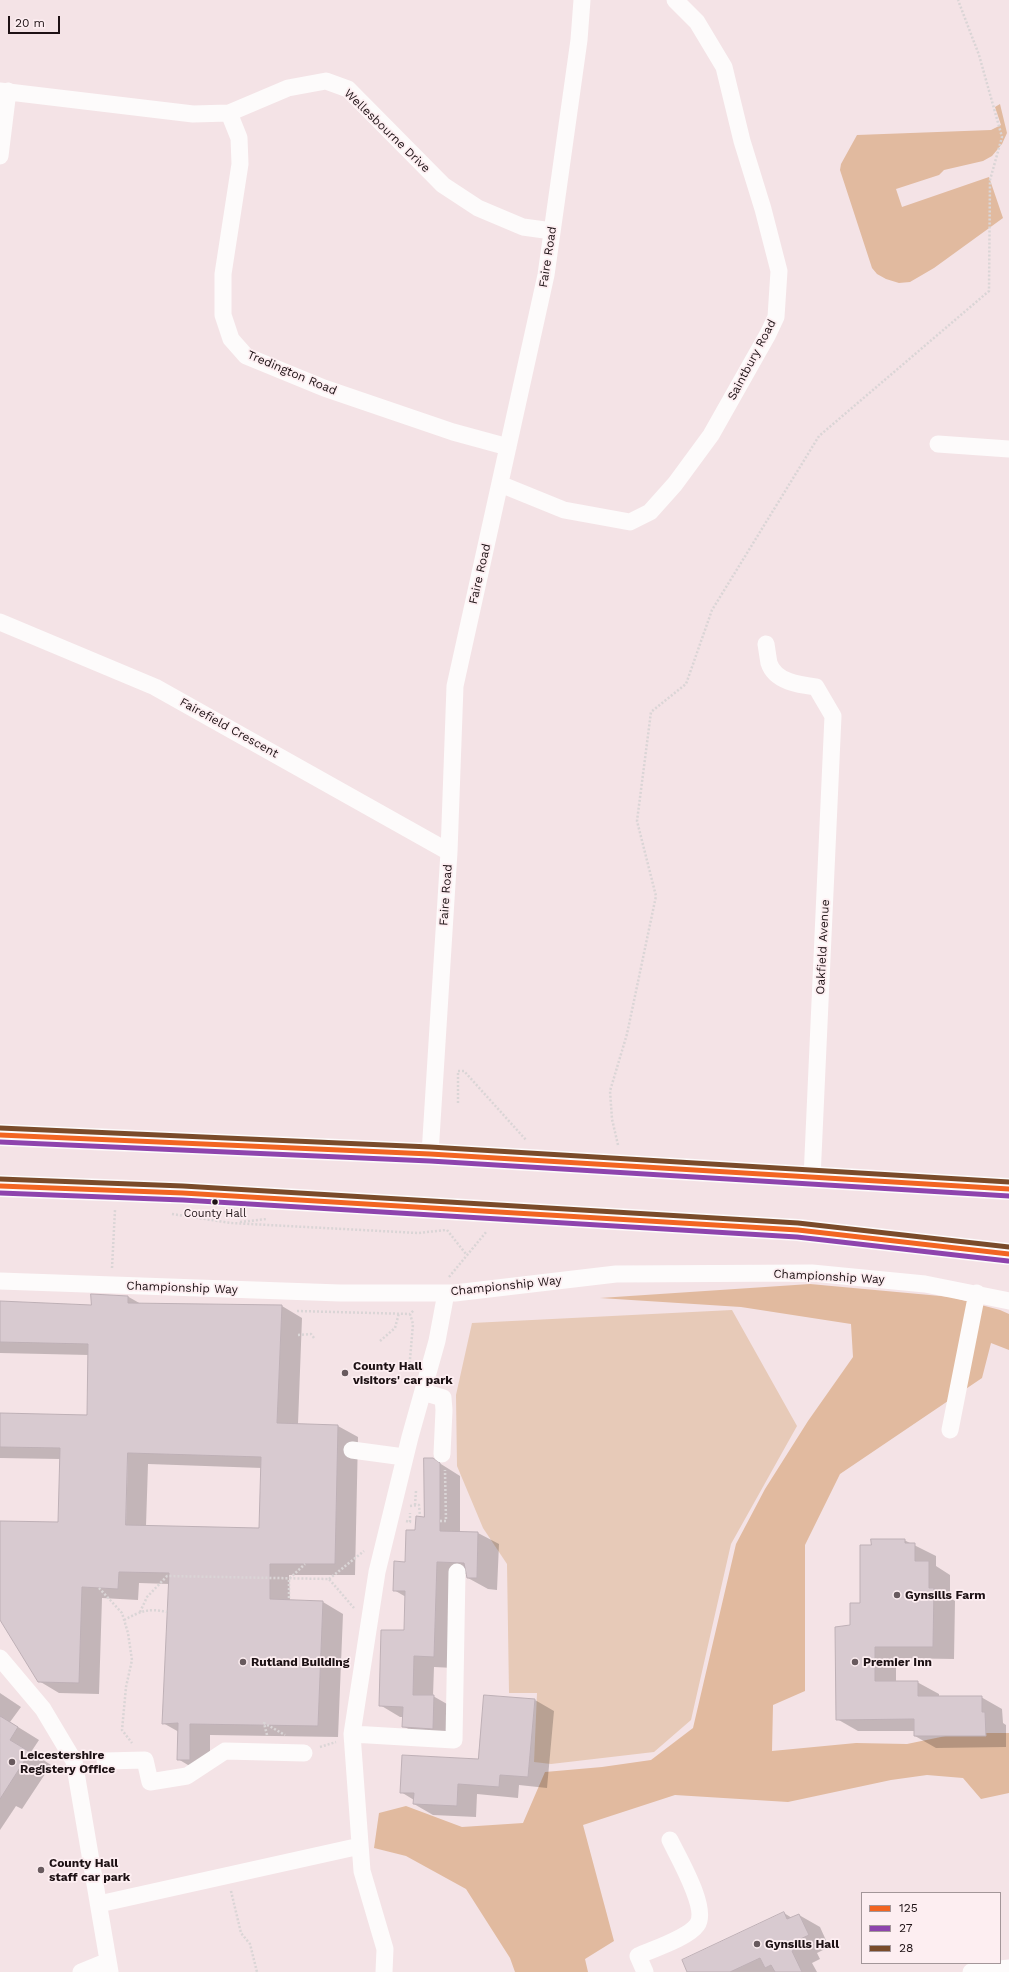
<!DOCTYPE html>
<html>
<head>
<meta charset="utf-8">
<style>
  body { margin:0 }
  #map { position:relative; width:1009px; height:1972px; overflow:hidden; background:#f4e3e6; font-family:"Work Sans",sans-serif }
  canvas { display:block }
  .legend { position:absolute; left:861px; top:1892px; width:140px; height:72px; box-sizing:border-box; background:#fdeef1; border:1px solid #a39699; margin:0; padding:5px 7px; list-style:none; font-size:12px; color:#1d1114 }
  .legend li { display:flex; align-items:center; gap:8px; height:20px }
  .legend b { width:20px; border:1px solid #a39699 }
  .scale { position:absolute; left:8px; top:16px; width:52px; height:18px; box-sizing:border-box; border:2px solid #1d1114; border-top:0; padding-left:5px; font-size:12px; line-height:14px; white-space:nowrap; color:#1d1114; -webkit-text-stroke:3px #fdeef1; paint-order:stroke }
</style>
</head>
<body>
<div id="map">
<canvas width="1009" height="1972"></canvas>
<ul class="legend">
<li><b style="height:5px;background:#f26522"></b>125</li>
<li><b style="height:5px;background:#8e44ad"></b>27</li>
<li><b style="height:5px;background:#7a4b2a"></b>28</li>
</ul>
<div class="scale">20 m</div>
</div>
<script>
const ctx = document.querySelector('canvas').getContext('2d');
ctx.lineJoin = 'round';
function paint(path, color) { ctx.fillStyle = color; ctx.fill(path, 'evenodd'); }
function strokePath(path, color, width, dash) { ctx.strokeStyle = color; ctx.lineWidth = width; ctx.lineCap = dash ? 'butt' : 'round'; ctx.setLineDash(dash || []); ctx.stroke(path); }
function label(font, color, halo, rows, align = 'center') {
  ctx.font = font + ' "Work Sans",sans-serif'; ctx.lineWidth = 3.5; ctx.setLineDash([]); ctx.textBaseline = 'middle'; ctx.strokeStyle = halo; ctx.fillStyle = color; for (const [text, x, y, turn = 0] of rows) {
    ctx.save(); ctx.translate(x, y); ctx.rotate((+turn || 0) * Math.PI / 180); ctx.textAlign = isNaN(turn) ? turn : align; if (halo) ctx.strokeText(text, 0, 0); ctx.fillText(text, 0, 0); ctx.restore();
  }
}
paint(new Path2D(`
  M732,1310L797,1426L731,1544L691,1720L654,1752L551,1764L534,1762L537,1693H509L507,1564L483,1528L457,1466L456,1395L472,1323Z`), '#e7cab8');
paint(new Path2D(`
  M1000,104L1007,133L1002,144L992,156L983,161L944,170L939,175L896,189L902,207L989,177L1003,218L934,268L910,282L899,283L886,279L877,274L872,268L840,170L841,164L857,135L991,130L1001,125L995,107Z
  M810,1284L951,1297L1000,1310L1009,1314V1350L991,1343L982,1378L840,1474L805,1545V1691L773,1705L772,1751L856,1743L907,1744L960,1733H1009V1793L981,1799L963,1778L927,1775L891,1780L788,1802L675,1795L583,1825L614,1941L585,1959L588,1972H515L510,1958L466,1889L406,1856L374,1848L379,1813L406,1806L462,1827L523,1823L545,1772L602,1767L651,1760L693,1728L736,1544L765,1489L808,1421L853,1357L851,1324L741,1307L600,1298Z`), '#e1ba9f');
paint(new Path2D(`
  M127,1296L141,1304L282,1306L302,1318L298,1424L338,1426L358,1437L355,1575H289L290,1601L323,1602L343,1614L338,1737L210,1735V1771H198L178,1759L179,1732L163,1723L169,1584L139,1583L138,1600L102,1598L99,1694L59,1693L39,1681L0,1618V1522L59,1523L60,1459L0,1458V1414L88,1416L89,1355L0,1353V1302L92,1306ZM148,1464L262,1468L260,1530L146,1526Z
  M433,1459L460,1476V1532L478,1533L499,1544L497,1590L488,1589L468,1578L467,1574L457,1573L454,1668L434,1667L433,1696L454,1708L453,1740L424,1738L403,1726L404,1717H400L380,1705L405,1631L406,1597L394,1590L406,1563L416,1531L425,1518Z
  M904,1540L936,1556V1566L950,1575V1598L955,1601L954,1659L896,1658V1682H917L939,1694V1697H981L1002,1709L1003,1723L1006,1725V1747L936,1748L915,1736V1731H858L837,1719L851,1626L861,1604L872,1546Z
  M0,1693L21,1707L10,1722L39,1740L31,1752L51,1765L22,1809L16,1806L0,1830Z
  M484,1696L535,1700L554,1711L547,1788L519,1785L518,1798L477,1794L476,1817L433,1815L414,1804V1800L401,1792L479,1760Z
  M784,1913L792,1918L799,1915L820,1927L829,1947L817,1953L820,1959L812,1963L817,1972H688Z`), '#0003');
const building = new Path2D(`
  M91,1294L128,1296V1303L282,1305L277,1423L338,1425L335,1564H270V1599L323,1601L318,1726L190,1724V1760H177L178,1723L162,1724L169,1573L119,1572L118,1589L82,1587L79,1683L38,1682L0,1620V1521L58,1522L60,1448L0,1447V1413L87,1415L88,1344L0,1342V1301L91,1305ZM128,1453L261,1457L259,1528L126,1525Z
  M424,1458H433L440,1463V1531L478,1532L477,1578H467L464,1563L437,1562L434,1657L414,1656L413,1695H434L433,1729L402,1727L403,1707L379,1706L381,1630H404L405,1591H393L394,1561L405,1562L406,1530H415L416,1516L424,1517Z
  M871,1539H905V1543H915V1561H929V1588H934L933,1647H875V1681H918V1696H982V1712H985L986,1736H914V1719L836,1720L835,1627L850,1625V1603H860V1545H871Z
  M484,1695L535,1699L528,1777L500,1775L499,1787L458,1784L457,1806L413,1804L414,1793H400L402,1755L478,1759Z
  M0,1716L18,1727L10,1740L30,1752L0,1799Z
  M784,1912L787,1919L799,1914L809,1935L796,1941L799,1947L792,1951L802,1972H775L771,1965L765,1968L760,1958L730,1972H687L682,1960Z`);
paint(building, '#d8cad0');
strokePath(building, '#beb0b6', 1);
strokePath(new Path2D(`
  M458,1103V1071H464L526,1140
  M618,1145L612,1119L610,1091L627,1034L656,896L637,821L651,712L686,684L712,610L819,436L989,291L990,180L1002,137L979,55L958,0
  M172,1214L231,1223L418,1233L446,1230
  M240,1222L267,1219
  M447,1230L466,1254
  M112,1268L115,1210
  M449,1277L487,1231
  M297,1311L410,1314
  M298,1335L311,1334L314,1338
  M380,1341L395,1328L399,1313
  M409,1371L413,1324L410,1314L414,1310
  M415,1505L416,1491
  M410,1506L419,1505L420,1516
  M406,1521L410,1522V1513
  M440,1521H446L445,1470
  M329,1579L364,1551
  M99,1588L122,1613L128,1633L132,1660L126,1687L122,1730L132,1743
  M289,1598V1579L305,1564
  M140,1612L147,1597L167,1576L329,1579L354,1608
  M124,1620C141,1611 148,1608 167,1612
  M267,1735L264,1723L285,1735
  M320,1747L336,1742
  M231,1891L241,1933L250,1944L257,1972`), '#dad5d6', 2.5, [2, 2]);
strokePath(new Path2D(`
  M0,91L193,114L229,113L288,88L326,81L348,89L443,185L478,208L523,227L552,231
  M229,113L239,138L240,164L223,274V315L231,339L246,356L324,388L453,432L508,447
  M0,156L8,91
  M938,444L1009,449
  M500,484L564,510L630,522L650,512L675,484L711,435L768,334L776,317L779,271L763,209L742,141L724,67L697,22L675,0
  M0,622L155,687L449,852
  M766,644C767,650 768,658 769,663C775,682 800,685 816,687L833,716L812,1178
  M430,1154L449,852L455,686L546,275L579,40L582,0
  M0,1281L340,1293H455L616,1274L812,1273L925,1284L1009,1301
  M423,1392L443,1398L444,1410L442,1454
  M950,1430L977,1293
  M352,1450L404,1457
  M0,1658L43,1709L74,1761L110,1972
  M352,1734L454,1740L457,1572
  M105,1761L145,1760L150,1782L187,1776L225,1751L304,1753
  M99,1904L360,1846
  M81,1972L108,1961
  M384,1972L385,1949L362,1871L352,1734L377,1572L410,1437L437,1341L446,1293
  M645,1972L638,1956C653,1949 688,1938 697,1925C709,1909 678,1857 670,1840
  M971,1972L1009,1968`), '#fdfbfb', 17);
strokePath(new Path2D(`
  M0,1135L430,1154L1009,1189
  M0,1186L183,1193L798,1230L1009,1254`), '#fdfbfb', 22);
strokePath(new Path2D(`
  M0,1135L430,1154L1009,1189
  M0,1186L183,1193L798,1230L1009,1254`), '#f26522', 5);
strokePath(new Path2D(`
  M0,1142L430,1161L1009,1196
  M0,1193L183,1200L797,1237L1008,1261`), '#8e44ad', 5);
strokePath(new Path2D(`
  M0,1128L430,1147L1009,1182
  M0,1179L183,1186L798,1223L1009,1247`), '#7a4b2a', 5);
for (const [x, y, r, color] of [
  [215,1202,3.5,"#1d1114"],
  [345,1373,4,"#685a5e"],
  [897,1595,4,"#685a5e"],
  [243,1662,4,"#685a5e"],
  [855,1662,4,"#685a5e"],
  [12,1762,4,"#685a5e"],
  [41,1870,4,"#685a5e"],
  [757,1944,4,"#685a5e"]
]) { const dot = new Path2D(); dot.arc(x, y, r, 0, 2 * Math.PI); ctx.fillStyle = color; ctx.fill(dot); strokePath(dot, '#fdeef1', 1.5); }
label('11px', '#1d1114', '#fdeef1', [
  ["County Hall",215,1214]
]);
label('12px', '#1d1114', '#fdeef1', [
  ["Wellesbourne Drive",387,131,44],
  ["Faire Road",548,257,-81],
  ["Saintbury Road",752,360,-62],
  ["Tredington Road",292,373,23],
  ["Faire Road",480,574,-77],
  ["Fairefield Crescent",229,728,29],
  ["Faire Road",446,895,-86],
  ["Oakfield Avenue",823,947,-87],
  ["Championship Way",829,1277,3],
  ["Championship Way",506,1286,-6],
  ["Championship Way",182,1288,2]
]);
label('bold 12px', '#1d1114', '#fdeef1', [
  ["County Hall",353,1366],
  ["visitors' car park",353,1380],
  ["Gynsills Farm",905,1595],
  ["Rutland Building",251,1662],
  ["Premier Inn",863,1662],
  ["Leicestershire",20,1755],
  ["Registery Office",20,1769],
  ["County Hall",49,1863],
  ["staff car park",49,1877],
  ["Gynsills Hall",765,1944]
], 'left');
</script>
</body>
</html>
